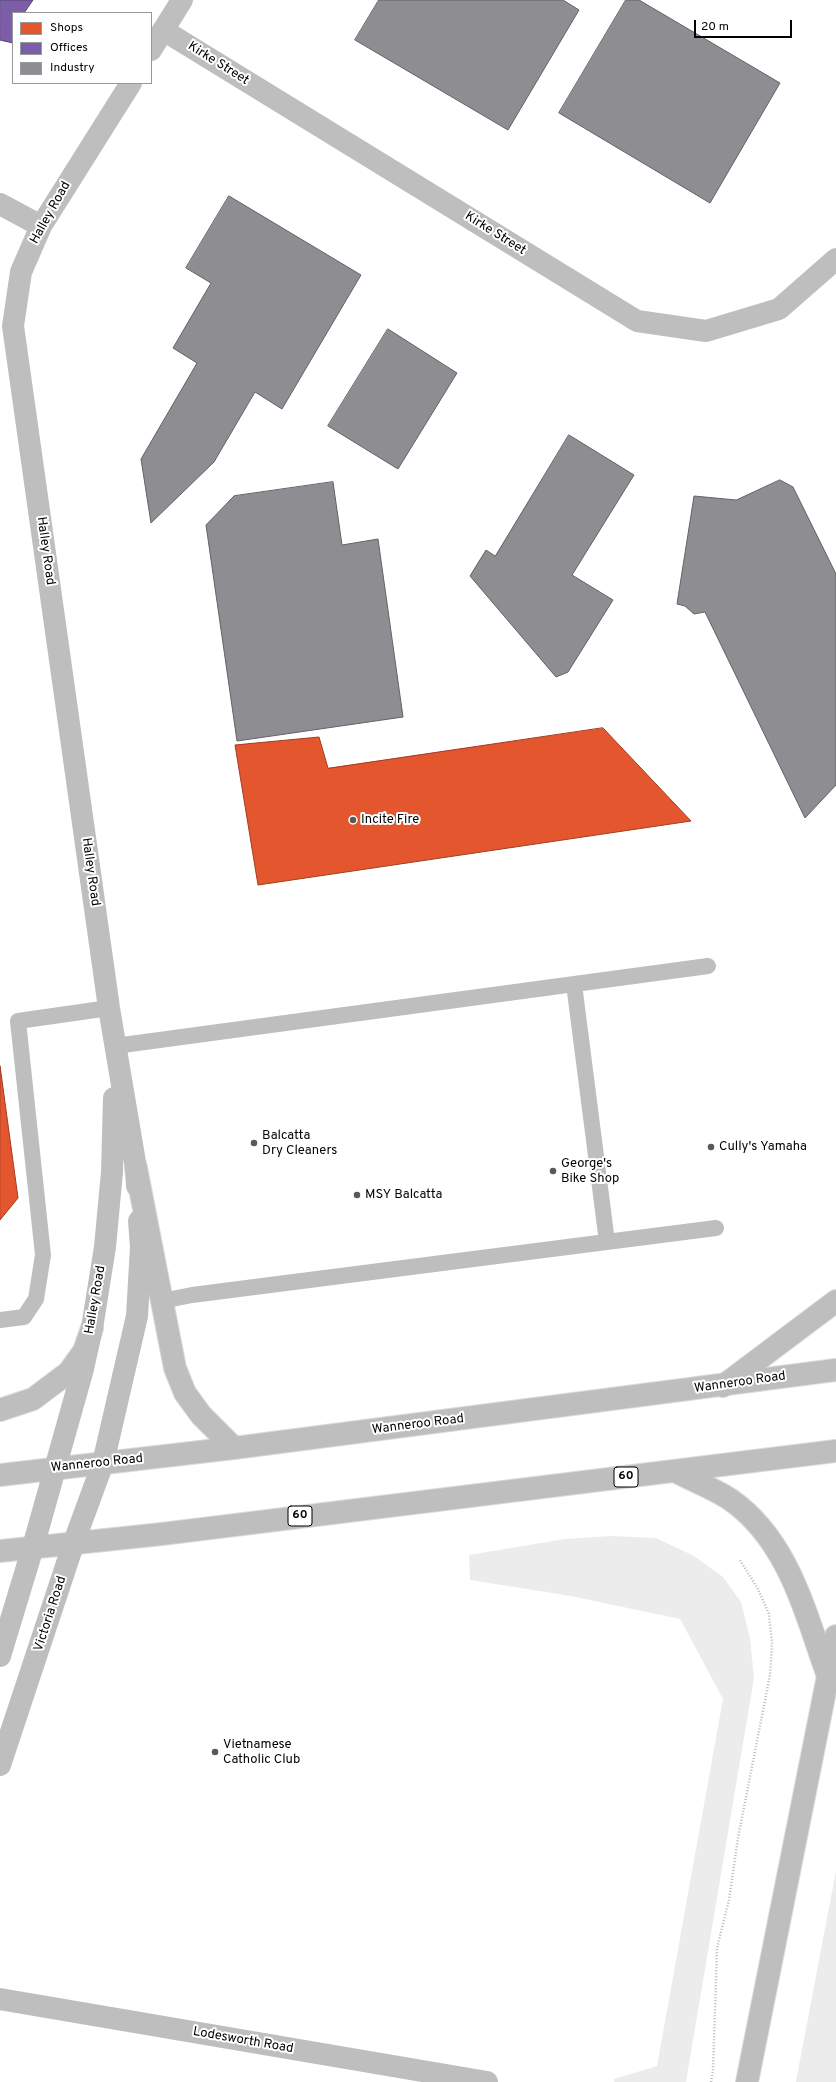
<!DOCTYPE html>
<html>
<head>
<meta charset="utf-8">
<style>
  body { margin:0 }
  #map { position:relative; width:836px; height:2082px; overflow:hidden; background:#fff; font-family:Overpass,sans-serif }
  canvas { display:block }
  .legend { position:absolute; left:12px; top:12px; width:140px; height:72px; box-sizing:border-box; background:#fff; border:1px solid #999; margin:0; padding:5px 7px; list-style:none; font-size:12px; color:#000 }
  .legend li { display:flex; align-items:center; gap:8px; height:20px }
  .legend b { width:20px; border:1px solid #999 }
  .scale { position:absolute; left:694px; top:20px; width:98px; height:18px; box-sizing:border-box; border:2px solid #000; border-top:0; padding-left:5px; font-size:12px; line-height:14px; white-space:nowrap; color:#000; -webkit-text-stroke:3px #fff; paint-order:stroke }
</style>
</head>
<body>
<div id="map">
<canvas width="836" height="2082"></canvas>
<ul class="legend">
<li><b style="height:11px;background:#e4572e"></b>Shops</li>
<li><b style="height:11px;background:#7b5ea7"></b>Offices</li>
<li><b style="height:11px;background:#8d8d92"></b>Industry</li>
</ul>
<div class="scale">20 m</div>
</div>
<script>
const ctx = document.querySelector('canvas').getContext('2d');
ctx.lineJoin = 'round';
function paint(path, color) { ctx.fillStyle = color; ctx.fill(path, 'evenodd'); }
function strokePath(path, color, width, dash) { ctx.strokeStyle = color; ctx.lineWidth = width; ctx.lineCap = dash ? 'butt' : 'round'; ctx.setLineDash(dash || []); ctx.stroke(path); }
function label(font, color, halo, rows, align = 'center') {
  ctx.font = font + ' Overpass,sans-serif'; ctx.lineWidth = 4; ctx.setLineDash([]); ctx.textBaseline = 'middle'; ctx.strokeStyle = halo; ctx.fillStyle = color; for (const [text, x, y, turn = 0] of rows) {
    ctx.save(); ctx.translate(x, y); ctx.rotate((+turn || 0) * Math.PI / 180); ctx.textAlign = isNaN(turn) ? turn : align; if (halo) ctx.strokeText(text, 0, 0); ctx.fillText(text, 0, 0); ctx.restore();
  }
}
paint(new Path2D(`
  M612,1536L656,1538L694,1556L723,1577L741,1602L750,1638L754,1678L686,2082H614V2079L657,2066L723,1699L680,1619L571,1596L470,1580L469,1555L565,1539Z
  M836,1871V2082H796V2081Z`), '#ececec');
const shops = new Path2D(`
  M603,728L691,821L258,885L235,745L319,737L328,768Z
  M0,1066L18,1198L0,1220Z`);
paint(shops, '#e4572e');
strokePath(shops, '#a03d20', 1);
const offices = new Path2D(`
  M0,0H33L24,13H13V43L0,40Z`);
paint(offices, '#7b5ea7');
strokePath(offices, '#564275', 1);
const industry = new Path2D(`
  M379,0H563L579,10L508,130L355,40Z
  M626,0H639L780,83L710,203L559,113Z
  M229,196L361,275L282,409L255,392L214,462L151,523L141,459L197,363L173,348L211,283L186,268Z
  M388,329L457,373L398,469L328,426Z
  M569,435L634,475L572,575L613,600L568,672L556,677L470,576L486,550L495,556Z
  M780,480L793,487L836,574V785L805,818L705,612L694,614L685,606L677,604L694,496L736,500Z
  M333,482L342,545L378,539L403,717L237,741L206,525L234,496Z`);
paint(industry, '#8d8d92');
strokePath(industry, '#636366', 1);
const trunk = new Path2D(`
  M136,1168L175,1368L185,1393L201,1415L234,1448
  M0,1410L33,1399L69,1372L84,1351L92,1328
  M0,1475L234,1448L836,1370
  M0,1551L162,1534L836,1451`);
const motorway = new Path2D(`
  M723,1386L836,1301
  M675,1471C693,1481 715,1489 731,1500C789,1541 805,1613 828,1676
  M747,2082L836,1636`);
strokePath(trunk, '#dbdbdb', 24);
strokePath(motorway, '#dbdbdb', 24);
strokePath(new Path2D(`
  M711,2082L713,2071L717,1948L729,1900L738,1838L770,1675L772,1643L769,1614L758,1589L740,1560`), '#b9b9b9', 2.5, [1, 2]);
strokePath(new Path2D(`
  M574,984L607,1242
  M115,1046L708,966
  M162,1301L192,1295L716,1228
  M0,1320L24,1317L36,1299L43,1255L18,1021L109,1008`), '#bebebe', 16);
strokePath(new Path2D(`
  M163,30L637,321L706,331L779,309L836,259
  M151,50L182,0
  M131,83L41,226L21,272L13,326L109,1008L136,1168L137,1186
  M0,204L41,226
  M0,1656L33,1547L83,1369L92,1328L105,1247L112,1172L114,1098
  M0,1765L74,1542L103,1463L137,1316L141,1247L139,1221
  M0,1999L487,2082`), '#bebebe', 22);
strokePath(trunk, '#bebebe', 22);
strokePath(motorway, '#bebebe', 22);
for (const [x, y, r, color] of [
  [353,820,4,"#595959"],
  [254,1143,4,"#595959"],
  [711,1147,4,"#595959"],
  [553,1171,4,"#595959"],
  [357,1195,4,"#595959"],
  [215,1752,4,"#595959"]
]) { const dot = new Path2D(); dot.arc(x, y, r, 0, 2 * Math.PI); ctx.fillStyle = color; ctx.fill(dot); strokePath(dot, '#fff', 1.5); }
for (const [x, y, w] of [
  [626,1477,24],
  [300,1516,24]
]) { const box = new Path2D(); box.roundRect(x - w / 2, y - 10, w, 20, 3); ctx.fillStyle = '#fff'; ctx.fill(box); strokePath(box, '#000', 1); }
label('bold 12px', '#000', null, [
  ["60",626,1477],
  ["60",300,1516]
]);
label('13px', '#000', '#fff', [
  ["Kirke Street",218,64,32],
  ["Halley Road",51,213,-61],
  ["Kirke Street",495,234,32],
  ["Halley Road",45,551,82],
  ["Halley Road",90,872,82],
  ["Halley Road",96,1300,-80],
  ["Wanneroo Road",740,1383,-8],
  ["Wanneroo Road",418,1425,-7],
  ["Wanneroo Road",97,1464,-6],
  ["Victoria Road",51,1614,-72],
  ["Lodesworth Road",243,2041,10]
]);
label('13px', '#000', '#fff', [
  ["Incite Fire",361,820],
  ["Balcatta",262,1136],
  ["Dry Cleaners",262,1151],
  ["Cully's Yamaha",719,1147],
  ["George's",561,1164],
  ["Bike Shop",561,1179],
  ["MSY Balcatta",365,1195],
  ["Vietnamese",223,1745],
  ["Catholic Club",223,1760]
], 'left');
</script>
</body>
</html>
